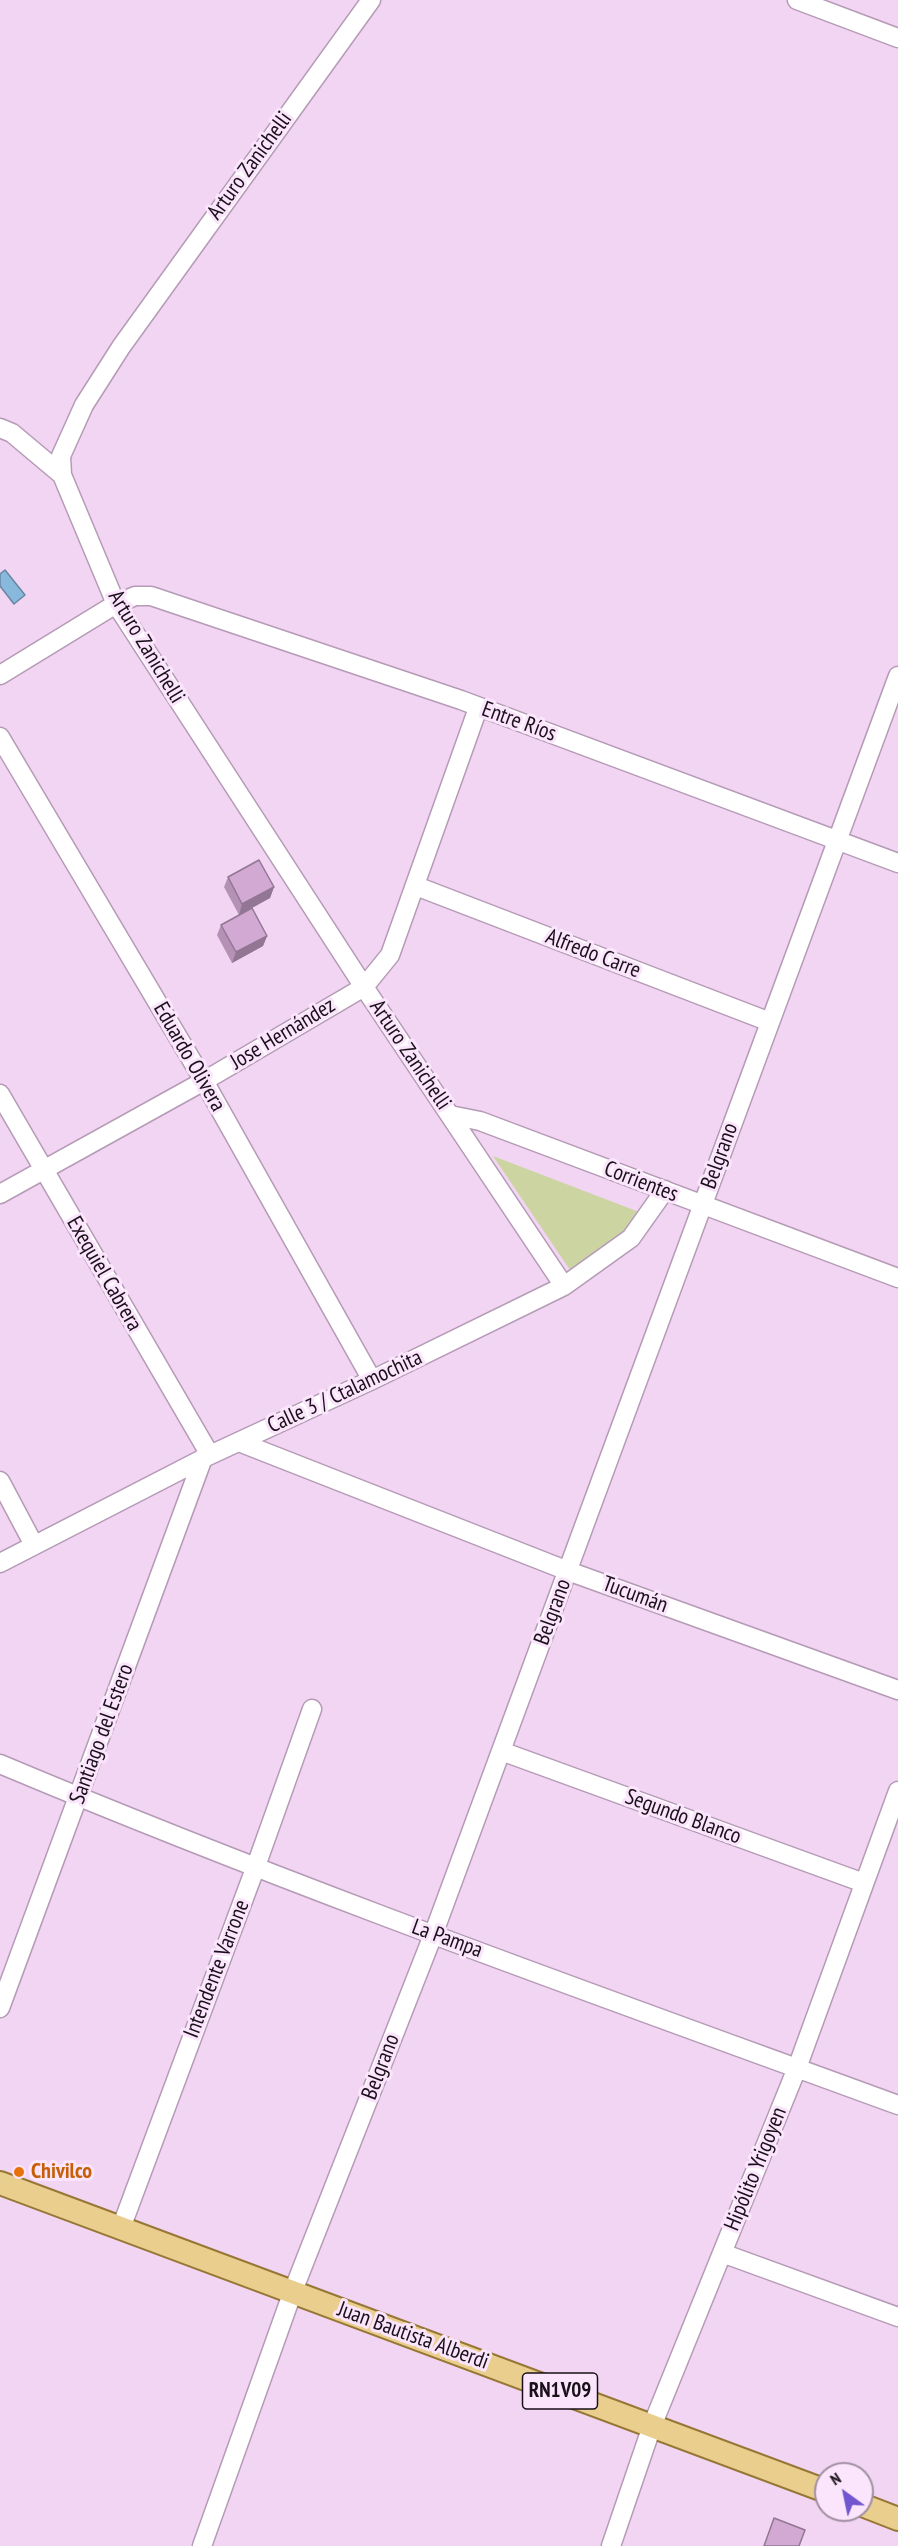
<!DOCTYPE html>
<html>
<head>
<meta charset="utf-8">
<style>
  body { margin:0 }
  #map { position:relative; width:898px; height:2546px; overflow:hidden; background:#f1d5f2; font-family:"PT Sans Narrow",sans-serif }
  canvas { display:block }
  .north { position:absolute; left:814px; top:2462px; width:60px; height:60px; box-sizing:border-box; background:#fbe5fc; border:2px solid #a190a2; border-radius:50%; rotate:327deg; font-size:16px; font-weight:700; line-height:24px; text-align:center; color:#1a101a }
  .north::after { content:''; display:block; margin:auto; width:21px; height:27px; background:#7156cf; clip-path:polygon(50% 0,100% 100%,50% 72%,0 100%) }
</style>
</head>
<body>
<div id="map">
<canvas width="898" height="2546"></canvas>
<div class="north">N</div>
</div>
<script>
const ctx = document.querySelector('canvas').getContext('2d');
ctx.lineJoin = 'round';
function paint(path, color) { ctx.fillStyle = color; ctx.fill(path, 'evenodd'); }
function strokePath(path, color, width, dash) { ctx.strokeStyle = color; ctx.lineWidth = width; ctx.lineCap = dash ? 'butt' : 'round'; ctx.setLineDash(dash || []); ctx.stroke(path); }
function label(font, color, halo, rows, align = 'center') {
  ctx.font = font + ' "PT Sans Narrow",sans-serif'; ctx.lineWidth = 6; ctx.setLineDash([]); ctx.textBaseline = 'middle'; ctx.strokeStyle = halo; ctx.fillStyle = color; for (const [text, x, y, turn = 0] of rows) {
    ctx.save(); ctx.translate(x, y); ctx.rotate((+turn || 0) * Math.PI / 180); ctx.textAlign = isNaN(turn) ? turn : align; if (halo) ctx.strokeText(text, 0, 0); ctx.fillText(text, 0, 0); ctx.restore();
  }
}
paint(new Path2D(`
  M493,1156L647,1215L570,1270Z`), '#ccd5a2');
const water = new Path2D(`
  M5,570L25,595L14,604L0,586V574Z`);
paint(water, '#89b8dd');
strokePath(water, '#6886a2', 1.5);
const minor = new Path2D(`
  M371,0L121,347L84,405L61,456L62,475L116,604L364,987L564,1286
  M797,0L898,38
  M0,428L12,433L62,475
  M0,675L116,604L135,596H151L461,700L898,863
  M0,737L204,1081L372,1380
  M416,886L770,1022
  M0,1094L210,1455
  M450,1115L480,1121L898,1278
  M0,1194L204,1081L364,987L390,955L478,708
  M239,1442L568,1571L898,1690
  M0,1481L34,1545
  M0,1563L210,1455L372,1380L564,1286L631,1238L665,1190
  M501,1751L864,1883
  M0,1764C295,1888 597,1995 898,2105
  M0,2008L203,1458
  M121,2228L256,1866L312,1709
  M722,2253L898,2317
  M202,2546L293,2291L433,1935L898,676
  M611,2546L652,2426L797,2068L898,1791`);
const major = new Path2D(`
  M0,2183L826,2491
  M862,2505L898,2519`);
strokePath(minor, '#b59bb6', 21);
strokePath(major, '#977735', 26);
strokePath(minor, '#fff', 18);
strokePath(major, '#e9ce8e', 22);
paint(new Path2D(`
  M228,877L274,887L270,898L239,915L224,887Z
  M221,925L267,936L263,946L232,963L217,935Z`), '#b491b5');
paint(new Path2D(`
  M274,887L270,898L239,915L242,904Z
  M267,936L263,946L232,963L236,952Z`), '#927694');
const building = new Path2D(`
  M259,860L274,887L242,904L228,877Z
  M252,908L267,936L236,952L221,925Z
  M774,2518L805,2530L799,2546H764Z`);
paint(building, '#d1a9d3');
strokePath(building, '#927694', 1.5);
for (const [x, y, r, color] of [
  [19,2172,6,"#e8710a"]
]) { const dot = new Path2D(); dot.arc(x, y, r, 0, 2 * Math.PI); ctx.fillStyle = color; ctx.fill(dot); strokePath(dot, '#fbe5fc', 2); }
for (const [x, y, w] of [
  [560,2391,75]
]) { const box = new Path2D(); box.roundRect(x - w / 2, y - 18, w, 36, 4.5); ctx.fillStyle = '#fbe5fc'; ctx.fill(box); strokePath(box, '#1a101a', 1.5); }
label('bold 21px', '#1a101a', null, [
  ["RN1V09",560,2391]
]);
label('22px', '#1a101a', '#fbe5fc', [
  ["Arturo Zanichelli",250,166,-54],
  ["Arturo Zanichelli",146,647,59],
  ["Entre Ríos",519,722,20],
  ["Alfredo Carre",593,954,21],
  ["Jose Hernández",283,1034,-31],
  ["Arturo Zanichelli",410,1055,56],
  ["Eduardo Olivera",189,1057,60],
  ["Belgrano",720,1156,-70],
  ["Corrientes",641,1182,21],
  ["Exequiel Cabrera",104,1274,60],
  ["Calle 3 / Ctalamochita",345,1392,-25],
  ["Tucumán",635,1595,20],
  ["Belgrano",553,1612,-70],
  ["Santiago del Estero",102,1734,-70],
  ["Segundo Blanco",683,1817,20],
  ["La Pampa",447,1939,20],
  ["Intendente Varrone",217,1969,-69],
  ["Belgrano",381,2067,-69],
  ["Hipólito Yrigoyen",756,2169,-68],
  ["Juan Bautista Alberdi",413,2336,20]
]);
label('bold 22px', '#c56008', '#fbe5fc', [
  ["Chivilco",31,2172]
], 'left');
</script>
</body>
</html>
